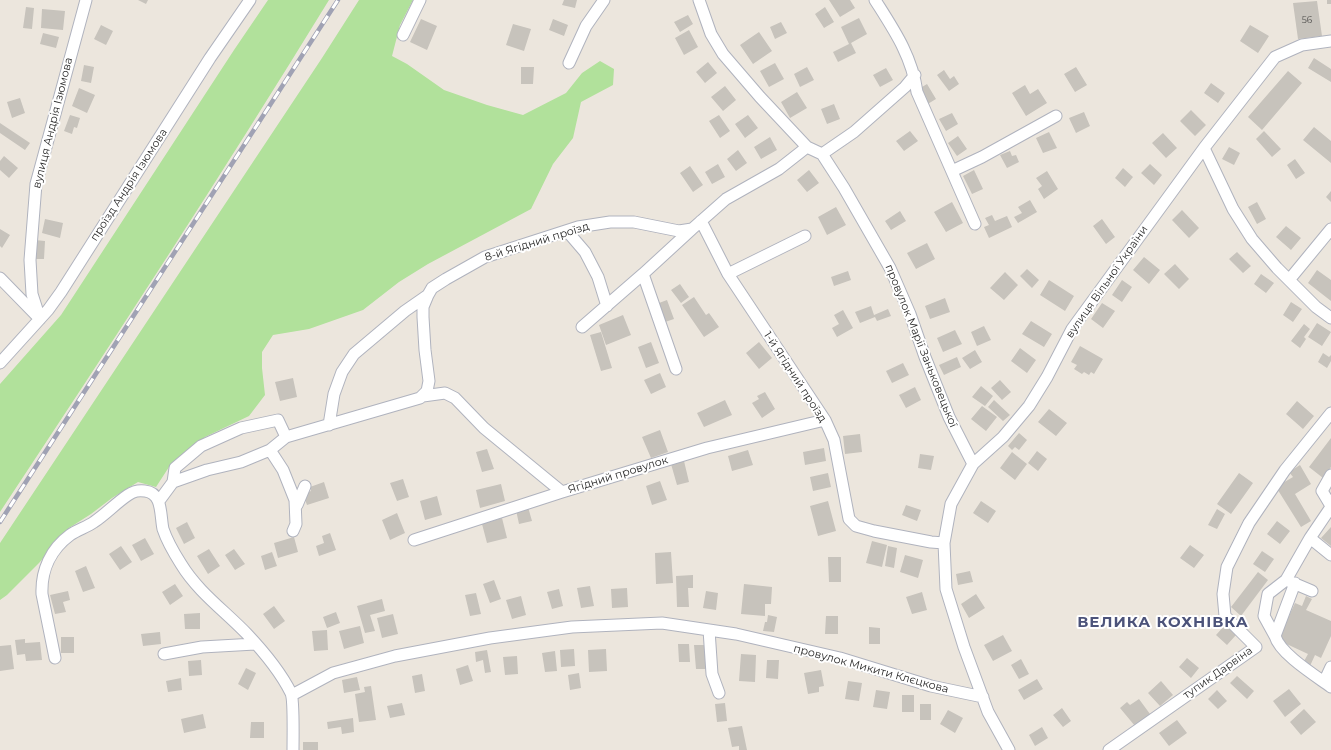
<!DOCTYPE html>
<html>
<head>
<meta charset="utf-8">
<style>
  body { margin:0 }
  canvas { display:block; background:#ece6dd }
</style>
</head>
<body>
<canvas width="1331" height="750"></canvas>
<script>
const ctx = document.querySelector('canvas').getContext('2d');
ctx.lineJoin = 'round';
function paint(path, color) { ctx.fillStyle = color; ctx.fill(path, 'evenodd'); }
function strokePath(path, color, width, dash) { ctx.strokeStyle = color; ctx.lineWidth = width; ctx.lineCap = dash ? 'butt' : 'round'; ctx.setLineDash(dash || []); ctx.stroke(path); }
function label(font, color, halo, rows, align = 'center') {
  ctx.font = font + ' Montserrat,sans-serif'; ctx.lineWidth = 4; ctx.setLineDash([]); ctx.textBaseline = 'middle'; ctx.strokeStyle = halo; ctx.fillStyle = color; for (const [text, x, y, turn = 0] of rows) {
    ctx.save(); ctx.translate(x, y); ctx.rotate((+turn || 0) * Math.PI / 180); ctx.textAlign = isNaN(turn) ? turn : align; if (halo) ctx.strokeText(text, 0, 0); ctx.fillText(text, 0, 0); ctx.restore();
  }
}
paint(new Path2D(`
  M268,0H329C223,173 112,343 0,512V384L61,315L234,50Z
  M359,0H413L400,25L392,56L407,64L444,90L487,105L523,115L566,93L582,73L600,61L614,69L613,85L581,102L573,138L553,164L531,209L428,264L399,282L363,310L309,329L273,335L262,352V368L265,395L249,416L205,437L169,467L156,487L138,482L112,498L91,514L69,528L39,563L7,595L0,600V543L322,58Z`), '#b1e19b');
paint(new Path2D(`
  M138,0H148L146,4Z
  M564,0H577L575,8L562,5Z
  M829,0H850L855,8L840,17Z
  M1327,0H1331V4H1327Z
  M1317,1L1322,36L1298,39L1293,3Z
  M26,7L34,8L32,29L23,28Z
  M825,7L834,22L824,28L815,14Z
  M42,9L65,11L63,30L41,28Z
  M688,15L693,24L680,32L674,22Z
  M859,18L867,34L851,43L856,53L838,62L833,52L849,44L841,27Z
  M421,19L437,26L427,50L410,42Z
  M553,19L568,25L564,36L549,30Z
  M781,22L787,33L775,39L770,27Z
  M513,24L531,29L524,51L506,45Z
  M101,25L113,31L106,45L94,39Z
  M1250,25L1269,36L1258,53L1240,41Z
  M689,30L698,47L684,55L675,38Z
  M759,32L772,51L753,64L740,45Z
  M43,33L59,37L56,48L40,44Z
  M1314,58L1331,69V82L1308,68Z
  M708,62L717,73L705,83L696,72Z
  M775,63L784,79L769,87L760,71Z
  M84,65L94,67L91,83L81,81Z
  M521,67H534L533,84H521Z
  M807,67L814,80L800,87L794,74Z
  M1076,67L1087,85L1075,92L1064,74Z
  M886,68L893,80L880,87L873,75Z
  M944,70L950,79L954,76L959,84L949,91L937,75Z
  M1288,71L1302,83L1262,130L1248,117Z
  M1211,83L1225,93L1218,103L1204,93Z
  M927,84L936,99L926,105L917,90Z
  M1025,85L1030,94L1038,89L1047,103L1026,116L1012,93Z
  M725,86L736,100L723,111L711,97Z
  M79,88L95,95L87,113L72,106Z
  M797,92L807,108L790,118L781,102Z
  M20,98L25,113L12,118L7,102Z
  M834,104L840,119L827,124L821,109Z
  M1191,110L1206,125L1195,136L1180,121Z
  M1084,112L1090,126L1076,133L1069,118Z
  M952,113L958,124L946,131L939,119Z
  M70,115L80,118L77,128L74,127L72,134L64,131Z
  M719,115L730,131L720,138L709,121Z
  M748,115L758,128L745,138L735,124Z
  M0,123L30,143L25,150L0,133Z
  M1314,127L1331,141V163L1303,140Z
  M910,131L918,141L904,151L896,141Z
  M1264,131L1281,149L1272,157L1256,139Z
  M1049,132L1057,148L1043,153L1036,138Z
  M1163,133L1177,148L1166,158L1152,143Z
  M958,136L967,149L957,156L948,143Z
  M770,137L777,150L761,159L754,147Z
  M1229,147L1240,153L1234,165L1222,159Z
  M738,150L747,163L736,171L727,159Z
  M1010,151L1012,156L1016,155L1019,162L1007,168L1000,155Z
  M4,156L18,168L9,178L0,170V161Z
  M1295,159L1305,173L1296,179L1287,165Z
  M718,164L725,177L712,184L705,172Z
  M1150,164L1162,175L1154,185L1141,173Z
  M690,166L703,185L693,192L680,173Z
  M1123,168L1133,177L1125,187L1115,178Z
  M809,170L819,183L807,192L797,180Z
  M974,170L983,189L972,194L963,176Z
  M1047,171L1058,189L1044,199L1038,189L1042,186L1036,178Z
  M1331,191V202L1326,197Z
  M1030,200L1037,212L1018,223L1014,217L1022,213L1018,207Z
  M952,202L963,223L946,232L934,212Z
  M1257,202L1266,219L1257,224L1248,207Z
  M836,207L846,225L827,235L818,217Z
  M1182,210L1199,228L1189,238L1172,220Z
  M900,211L906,221L891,230L885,221Z
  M992,215L995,221L1007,216L1012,227L989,238L984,227L989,225L985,218Z
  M45,219L63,223L60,238L42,233Z
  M1102,219L1115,237L1106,244L1093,226Z
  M1286,226L1301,238L1291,250L1276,237Z
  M0,229L10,235L2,248L0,246Z
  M35,240L45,241L44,259H34Z
  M927,243L935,259L916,269L907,253Z
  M1237,252L1251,266L1243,273L1229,259Z
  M1144,257L1160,270L1149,284L1133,270Z
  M1175,264L1189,279L1179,289L1164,274Z
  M1027,269L1039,280L1032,288L1020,276Z
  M1317,270L1331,280V301L1308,283Z
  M848,271L851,280L834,286L831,277Z
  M1005,272L1018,285L1004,300L990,288Z
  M1261,274L1274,283L1266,293L1254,284Z
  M1049,280L1074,296L1065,311L1040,295Z
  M1122,280L1132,287L1122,302L1112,295Z
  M680,284L689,297L681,303L671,290Z
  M694,297L706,315L709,313L719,327L704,337L682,305Z
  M945,298L950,312L930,319L925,306Z
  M667,300L674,319L665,322L659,303Z
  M1291,302L1302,309L1293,322L1283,315Z
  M1102,303L1115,311L1103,328L1091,319Z
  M871,306L874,315L888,309L891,316L877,321L875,317L860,323L855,312Z
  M843,310L853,328L837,337L832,328L839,324L834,315Z
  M623,315L631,335L606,345L599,325Z
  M1031,321L1052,334L1044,347L1022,334Z
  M1317,323L1331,332L1322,346L1308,337Z
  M1304,324L1310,329L1304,337L1306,339L1300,348L1291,341Z
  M984,326L991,340L977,346L971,332Z
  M955,330L962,344L943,352L937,338Z
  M601,332L612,368L601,371L590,335Z
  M651,342L659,363L646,368L638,347Z
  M759,342L772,358L759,369L746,353Z
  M1080,346L1103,359L1094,374L1091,372L1089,375L1084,372L1082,374L1074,369L1077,365L1071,362Z
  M1020,348L1036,360L1027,373L1011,361Z
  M975,350L982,362L970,369L962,358Z
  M1323,353L1329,357L1331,355V361L1327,368L1318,362Z
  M957,357L961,367L944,375L939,365Z
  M903,363L909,375L892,383L886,371Z
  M660,373L666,387L651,394L644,380Z
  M293,378L297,397L280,401L275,382Z
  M1000,380L1011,392L1002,400L991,388Z
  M981,386L993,396L985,406L972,397Z
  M915,387L921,400L906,408L899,395Z
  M765,392L775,409L762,418L752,403L759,399L757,396Z
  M725,400L732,415L704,427L697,413Z
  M994,400L1010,415L1003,421L988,407Z
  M1297,401L1314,416L1303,429L1286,414Z
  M982,406L997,417L986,431L971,419Z
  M1049,409L1067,423L1056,436L1038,422Z
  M660,430L668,452L651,458L642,437Z
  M1019,433L1027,440L1019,450L1015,447L1012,450L1008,446Z
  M860,434L862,452L845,454L843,436Z
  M1331,438V467L1323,478L1309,467Z
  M824,448L826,461L805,465L803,452Z
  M487,449L494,469L482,472L476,452Z
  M748,450L753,465L732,471L728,456Z
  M1037,451L1047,459L1038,471L1028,463Z
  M1012,452L1027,464L1015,480L1000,468Z
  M920,454L934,456L931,470L918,468Z
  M684,461L689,482L677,485L671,464Z
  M1300,465L1311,484L1295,494L1311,521L1301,527L1276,487L1293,477L1289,472Z
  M828,473L831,487L813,491L810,477Z
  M1239,473L1253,483L1231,514L1217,504Z
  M403,479L409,497L397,501L390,483Z
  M660,481L667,500L652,505L646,486Z
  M324,482L329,498L307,505L303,494L311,491L310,487Z
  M501,484L505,501L480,508L476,490Z
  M437,496L442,515L425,520L420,501Z
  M828,501L836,531L818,536L810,506Z
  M981,501L996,511L988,523L973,513Z
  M906,505L921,510L917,521L902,515Z
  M528,507L532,521L519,524L516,510Z
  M1217,509L1225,514L1217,529L1208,525Z
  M397,513L405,533L390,540L382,520Z
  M502,518L507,538L487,543L482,524Z
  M1277,521L1290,531L1280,544L1267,534Z
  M187,522L195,538L184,544L176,528Z
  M1331,527V546L1321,538Z
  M330,533L336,550L319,556L316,546L324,543L322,536Z
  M294,537L298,552L278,558L274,543Z
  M145,538L154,554L141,561L132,545Z
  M872,541L887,545L882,567L866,563Z
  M1190,545L1204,555L1194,568L1180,558Z
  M121,546L132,562L120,570L109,554Z
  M888,546L897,548L894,568L885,566Z
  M209,549L220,566L208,574L197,556Z
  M234,549L245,564L235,570L225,555Z
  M1262,551L1274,559L1265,572L1253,564Z
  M272,552L277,566L265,570L261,556Z
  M671,552L673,583L656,584L655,553Z
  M905,555L923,560L918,578L900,572Z
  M828,557H841V582H829Z
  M86,566L95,588L83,592L75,571Z
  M970,571L973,582L958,585L956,574Z
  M1258,572L1268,580L1241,616L1231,607Z
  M693,575V588H688L689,607H677L676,576Z
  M494,580L501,599L490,603L483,584Z
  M175,584L183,596L170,605L162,592Z
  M744,584L772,587L771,604H765V616L741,614Z
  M590,586L594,606L581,608L577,588Z
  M627,588L628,607L612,608L611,589Z
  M559,589L563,606L552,609L547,592Z
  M68,591L70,600L63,602L66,612L55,614L50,595Z
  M706,591L718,593L716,610L703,608Z
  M922,592L927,610L912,614L906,597Z
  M476,593L481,614L470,616L465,595Z
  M976,594L985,608L969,618L961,604Z
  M521,596L526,615L512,619L506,600Z
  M1306,596L1312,599L1306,610L1331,621V636L1321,658L1315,655L1310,666L1303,663L1308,654L1278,640L1295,603L1302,606Z
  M382,599L385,611L370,615L375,631L365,633L357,606Z
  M274,606L285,621L274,629L263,614Z
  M336,612L340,623L327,628L323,617Z
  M200,613V629H185L184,614Z
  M393,614L398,634L382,638L377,618Z
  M768,615L777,617L774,632L763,631L765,622H767Z
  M826,616H838V634H825Z
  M1225,625L1236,635L1227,645L1216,635Z
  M360,626L364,643L344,649L339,631Z
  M869,627L880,628V644H869Z
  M327,630L328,650L314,651L312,631Z
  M160,632L161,644L143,646L141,634Z
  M1003,635L1012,651L993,661L984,645Z
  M61,637H74V653H61Z
  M25,639V643L40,642L42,660L26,661L25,654L17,655L15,640Z
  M678,644H689L690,662H679Z
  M11,645L14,669L0,671V646Z
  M694,645H705L707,669H696Z
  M574,649L575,666L561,667L560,650Z
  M606,649L607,671L589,672L588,650Z
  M487,650L491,672L485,673L483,660L476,662L475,652Z
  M555,651L557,671L545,672L542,653Z
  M741,654L756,655L755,682L739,681Z
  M517,656L518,674L505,675L503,657Z
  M1187,658L1199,668L1191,678L1179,667Z
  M1021,659L1029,674L1019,679L1011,665Z
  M201,660L202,675L189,676L188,661Z
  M767,660H779L778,679L766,678Z
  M468,665L473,681L460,685L456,669Z
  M246,668L256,673L248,690L238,684Z
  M821,670L824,686L819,687V692L808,694L804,673Z
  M579,673L581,688L570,690L568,675Z
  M422,674L425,691L415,693L412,676Z
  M1237,676L1254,691L1247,699L1230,683Z
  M357,677L360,690L344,693L342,680Z
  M181,678L182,690L168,692L166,681Z
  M1037,679L1043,689L1024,700L1018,690Z
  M848,681L862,683L859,701L845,699Z
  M1161,681L1173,695L1160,706L1148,693Z
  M371,686L376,720L359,722L355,694L365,692L364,687Z
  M1289,689L1301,704L1285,717L1273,701Z
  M876,690L890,692L887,709L873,707Z
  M1217,690L1227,701L1218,709L1208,699Z
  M902,695H914V712H902Z
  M1139,699L1150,714L1135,726L1120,708L1127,702L1130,705Z
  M402,703L405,715L390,718L387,706Z
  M725,703L727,721L717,722L715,704Z
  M920,704H931V720H920Z
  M1062,708L1071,721L1063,727L1053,715Z
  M1304,709L1316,722L1301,735L1290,722Z
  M948,710L963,718L955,733L940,724Z
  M203,714L206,728L184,733L181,719Z
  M353,718L354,732L342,734L341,727L328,729L327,722Z
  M1177,720L1187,733L1169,746L1159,733Z
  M251,722H264V738H250Z
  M742,726L747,750H739V746L732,747L728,728Z
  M1042,727L1048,738L1035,746L1029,735Z
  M303,742H318V750H303Z`), '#c7c3bc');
const minor = new Path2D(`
  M699,0L711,34L723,54L760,97L807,147L822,154L844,188L890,268L910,314L925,357L949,417L973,464
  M875,0C894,30 912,56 917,92L975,224
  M403,35L420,0
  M569,63L586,26L604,0
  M1204,148L1233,209L1252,239L1277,268L1316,307L1331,318
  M822,154L854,132L905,87L915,75
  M952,171L982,157L1056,116
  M701,221L728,274L825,420L834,440L849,519L856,526L874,531L931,542L944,543
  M567,231L585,252L598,277L607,306
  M728,274L805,236
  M0,278L38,317
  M1289,280L1331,229
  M40,319L32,294L30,260L36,184L86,0
  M582,327L643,274
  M0,363L48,310L61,292L210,58L250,0
  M676,369L643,274L692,229
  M423,396L445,393L455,398L484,428L562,492
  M329,425L334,394L342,372L354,354L405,311L428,295
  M270,450L283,470L297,505
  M1331,475L1322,491L1331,506
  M173,482L175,468L201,446L241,428L278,420L286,437
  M159,501L173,482L207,470L241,462L270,450L286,437L420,398L427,391L429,381L425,350L423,317V307L428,295L432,288L446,279L485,257L578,227L610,222H634L679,231L692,229L726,199L779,169L807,147
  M1331,507L1310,538L1331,555
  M293,531L296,524L295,500L297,505L305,486
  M1310,538L1286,580L1312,591
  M414,540L562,492L707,448L825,420
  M1286,580L1268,594L1264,616L1275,636L1295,583
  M709,630L712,674L719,693
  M1275,636C1280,654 1316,676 1331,687
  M164,654L202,647L255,644
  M55,658L42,594C41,570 51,549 70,535C77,530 87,527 94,522C106,514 116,503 128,495C134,491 138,490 145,491C163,493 160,515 163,529C167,541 174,553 181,564C198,592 225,611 247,634C264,652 280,671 291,693C294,700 293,739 293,750
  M1324,682L1331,667
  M292,695L333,673L395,656L490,638L572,627L662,623L736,634L840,658L931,686L983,697
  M1009,750L988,712L964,647L946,589L944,543L951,504L973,464L1003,437L1029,406L1047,377L1072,329L1204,148L1275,57L1302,45L1331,41
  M1109,750L1256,647L1225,616L1223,594L1227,567L1249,523L1285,470L1331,413`);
strokePath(minor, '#b0b3be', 13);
strokePath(minor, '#fff', 11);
const rail = new Path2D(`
  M0,522L338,0`);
strokePath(rail, '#a0a2b4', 4.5);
strokePath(rail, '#fff', 3, [9]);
label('9px', '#51504e', null, [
  ["56",1307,20]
]);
label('11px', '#2a2a2a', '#fff', [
  ["вулиця Андрія Ізюмова",53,123,-76],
  ["проїзд Андрія Ізюмова",129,185,-57],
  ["8-й Ягідний проїзд",537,242,-17],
  ["вулиця Вільної України",1107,282,-55],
  ["провулок Марії Заньковецької",921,346,68],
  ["1-й Ягідний проїзд",795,377,57],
  ["Ягідний провулок",618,475,-17],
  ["провулок Микити Клєцкова",871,669,15],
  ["тупик Дарвіна",1218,673,-35]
]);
ctx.letterSpacing = '1px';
label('bold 15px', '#4c537a', '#fff', [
  ["ВЕЛИКА КОХНІВКА",1163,623]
]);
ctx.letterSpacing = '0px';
</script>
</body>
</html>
